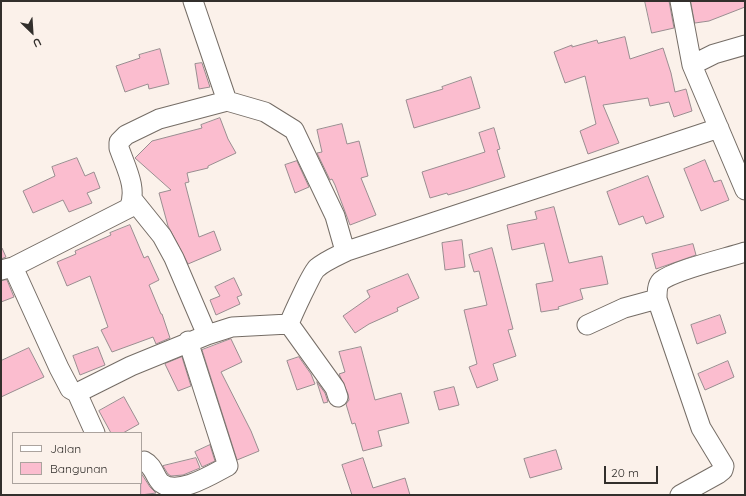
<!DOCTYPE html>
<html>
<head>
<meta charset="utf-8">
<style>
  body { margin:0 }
  #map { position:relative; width:746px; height:496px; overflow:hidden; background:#fbf1ea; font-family:Quicksand,sans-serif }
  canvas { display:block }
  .frame { position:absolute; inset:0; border:2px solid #322f2c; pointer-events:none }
  .legend { position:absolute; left:12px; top:432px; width:130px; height:52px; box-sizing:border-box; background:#fbf1ea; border:1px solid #aba39e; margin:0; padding:5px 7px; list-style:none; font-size:12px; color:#322f2c }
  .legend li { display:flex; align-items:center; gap:8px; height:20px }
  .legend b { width:20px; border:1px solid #aba39e }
  .north { position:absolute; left:12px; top:12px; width:40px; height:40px; -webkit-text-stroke:3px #fbf1ea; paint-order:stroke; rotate:155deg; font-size:11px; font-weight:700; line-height:16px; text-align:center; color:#322f2c }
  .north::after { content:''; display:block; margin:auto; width:14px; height:18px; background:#322f2c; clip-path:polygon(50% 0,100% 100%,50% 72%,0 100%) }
  .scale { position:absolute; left:604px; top:466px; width:54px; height:18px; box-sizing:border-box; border:2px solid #322f2c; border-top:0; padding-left:5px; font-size:12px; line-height:14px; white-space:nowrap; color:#322f2c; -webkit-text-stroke:3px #fbf1ea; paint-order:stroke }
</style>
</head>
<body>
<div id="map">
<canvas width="746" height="496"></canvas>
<div class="frame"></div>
<ul class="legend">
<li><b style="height:5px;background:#fff"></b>Jalan</li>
<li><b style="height:11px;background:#fbbdcf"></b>Bangunan</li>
</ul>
<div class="north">U</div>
<div class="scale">20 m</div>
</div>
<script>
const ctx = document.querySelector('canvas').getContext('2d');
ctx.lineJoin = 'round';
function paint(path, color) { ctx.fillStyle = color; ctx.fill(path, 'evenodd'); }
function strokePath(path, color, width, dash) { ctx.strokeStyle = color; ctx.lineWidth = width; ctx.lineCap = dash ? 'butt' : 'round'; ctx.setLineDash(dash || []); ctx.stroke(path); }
const building = new Path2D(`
  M645,1H669L674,28L652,33Z
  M691,1H745V7L709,21L695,23Z
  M625,37L630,59L663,48L671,73L675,92L686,89L692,111L674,117L669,102L650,106L648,98L603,105L619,143L588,154L580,131L596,124L585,76L565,83L554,52L572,45V47L597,40L598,43Z
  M160,49L169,84L149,89L148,84L125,92L116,66L140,58L139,55Z
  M202,63L210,87L199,89L195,64Z
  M471,77L480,108L414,128L406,100L443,89L442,87Z
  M220,118L228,139L236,153L208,166V168L187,173L189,182L185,183L199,237L214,231L221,250L188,264L168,226L159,193L171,190L135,158L152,141L202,128L201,125Z
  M342,124L347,144L359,141L368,176L361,178L376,215L350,225L335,185L332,179L330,180L317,153L322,152L317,130Z
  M494,128L500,149L497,150L505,177L468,189L448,195L447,193L430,198L422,172L485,152L479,133Z
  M77,158L85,176L94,172L100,188L87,193L92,203L69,212L63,200L33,213L23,191L55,176L52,167Z
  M705,160L714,182L721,180L729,200L701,211L684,169Z
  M297,161L309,187L295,193L285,165Z
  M648,176L664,217L646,224L643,216L619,225L607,192Z
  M554,207L569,263L602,256L608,284L580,289L583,299L558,307L559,309L541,312L536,284L553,281L544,243L512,250L507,225L537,219L535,212Z
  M130,225L144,258L148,256L159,280L149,285L161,314H162L170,338L156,344L153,337L112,352L101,330L108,327L90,276L67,286L57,262L76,254L75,251L111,235L110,233Z
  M462,240L465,267L445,270L442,243Z
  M693,244L696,255L656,269L652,254Z
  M1,248H2L6,257L1,259Z
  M492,248L513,329L508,330L516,356L493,364L498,380L477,388L469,367L477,364L464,310L487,305L479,271L474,272L469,255Z
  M408,274L419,298L397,308L398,311L369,324L355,333L343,316L370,297L367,291Z
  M234,278L242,295L237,297L240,304L216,315L210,300L220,296L215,287Z
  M7,280L14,297L1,302V281Z
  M720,315L726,333L697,344L691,325Z
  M231,339L242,362L221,372L251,431L259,451L237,460L202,350Z
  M98,347L105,365L80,375L73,356Z
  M361,347L375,400L401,393L409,423L378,431L382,446L363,451L355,423L352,424L346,404L349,400L348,394L339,374L345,372L339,352Z
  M29,348L44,377L1,397V361Z
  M182,357L191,386L178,391L165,364Z
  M299,357L311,374L315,384L297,390L287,361Z
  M728,361L734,377L705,390L698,374Z
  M317,382L325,393L328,402L324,403Z
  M454,387L459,405L439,410L434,392Z
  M124,397L139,424L123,433H111L99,411Z
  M210,445L215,461L202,467L195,452Z
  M556,450L562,469L530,478L524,459Z
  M196,458L200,468L183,475L171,476L168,474L163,466Z
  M363,458L373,488L405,478L410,495H352L342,465Z
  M141,473L150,487L156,493L141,495Z`);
paint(building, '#fbbdcf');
strokePath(building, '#998d90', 1);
const minor = new Path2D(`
  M193,1L227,101
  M680,1L692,65
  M745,45L714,54L692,65L745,190
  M133,200L162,236L174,258L207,335
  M13,267L59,368L70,389L77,393L131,366L207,335L232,327L289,324C292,316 312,272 317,268C325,261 337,256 347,251
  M1,270L13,267L129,208C138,189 126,168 119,148V142L126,135L159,119L227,101L265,112L294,130L335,216L343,244L347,251L719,128
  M289,324L335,388L338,397
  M587,325L624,308L657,299
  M77,393L95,433
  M141,462L144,461C154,466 154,476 161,483C178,496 211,475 228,466L188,341
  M680,495L718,474L723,470L724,466L701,428L657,299C657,293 657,285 661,281C674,270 727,258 745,252`);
strokePath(minor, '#756d66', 21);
strokePath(minor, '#fff', 19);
</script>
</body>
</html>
